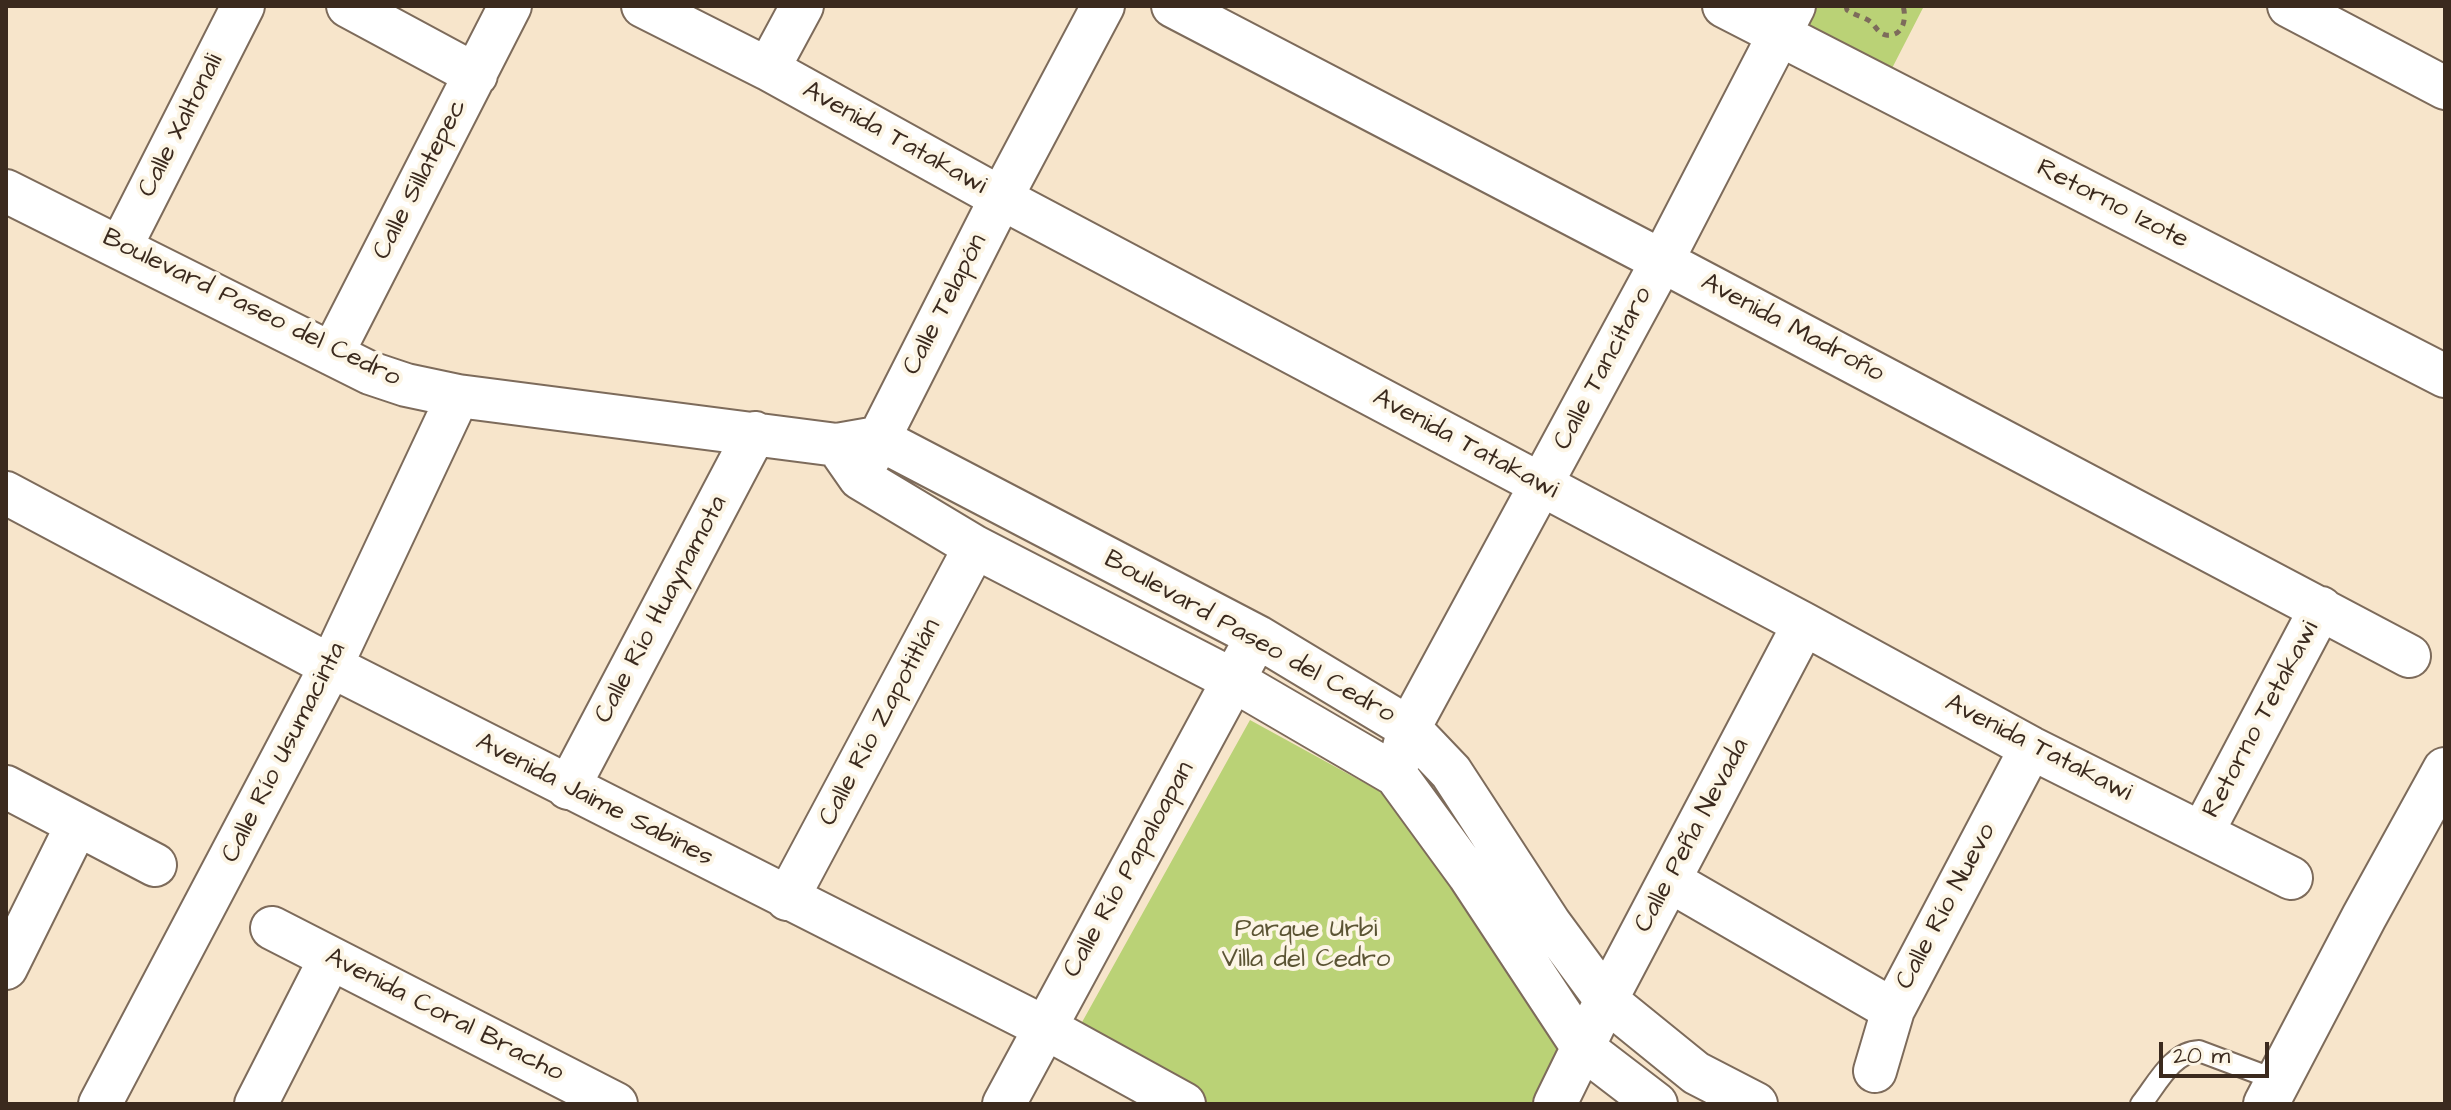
<!DOCTYPE html>
<html>
<head>
<meta charset="utf-8">
<style>
  body { margin:0 }
  #map { position:relative; width:2451px; height:1110px; overflow:hidden; background:#f7e5cb; font-family:"Architects Daughter",sans-serif }
  canvas { display:block }
  .frame { position:absolute; inset:0; border:8px solid #3b2a1e; pointer-events:none }
  .scale { position:absolute; left:2159px; top:1042px; width:110px; height:36px; box-sizing:border-box; border:4px solid #3b2a1e; border-top:0; padding-left:10px; font-size:24px; line-height:28px; white-space:nowrap; color:#3b2a1e; -webkit-text-stroke:6px #fcf5e5; paint-order:stroke }
</style>
</head>
<body>
<div id="map">
<canvas width="2451" height="1110"></canvas>
<div class="frame"></div>
<div class="scale">20 m</div>
</div>
<script>
const ctx = document.querySelector('canvas').getContext('2d');
ctx.lineJoin = 'round';
function paint(path, color) { ctx.fillStyle = color; ctx.fill(path, 'evenodd'); }
function strokePath(path, color, width, dash) { ctx.strokeStyle = color; ctx.lineWidth = width; ctx.lineCap = dash ? 'butt' : 'round'; ctx.setLineDash(dash || []); ctx.stroke(path); }
function label(font, color, halo, rows, align = 'center') {
  ctx.font = font + ' "Architects Daughter",sans-serif'; ctx.lineWidth = 8; ctx.setLineDash([]); ctx.textBaseline = 'middle'; ctx.strokeStyle = halo; ctx.fillStyle = color; for (const [text, x, y, turn = 0] of rows) {
    ctx.save(); ctx.translate(x, y); ctx.rotate((+turn || 0) * Math.PI / 180); ctx.textAlign = isNaN(turn) ? turn : align; if (halo) ctx.strokeText(text, 0, 0); ctx.fillText(text, 0, 0); ctx.restore();
  }
}
paint(new Path2D(`
  M1809,6H1924L1887,78L1795,33Z
  M1250,720L1383,793L1417,827L1571,1062L1563,1104H1211L1076,1033Z`), '#bad276');
const service = new Path2D(`
  M2141,1104C2157,1084 2172,1052 2199,1051L2279,1081`);
const minor = new Path2D(`
  M348,6L476,75
  M643,6L768,69L1001,198L1804,624L2031,748L2291,878
  M1173,6L1662,261L2409,656
  M1724,6L2445,376
  M2289,6L2445,88
  M768,69L802,6
  M6,191L370,373L406,385L458,396L837,445L877,438L1258,637L1409,728L1451,772L1550,924L1606,1000L1696,1073L1756,1104
  M121,246L243,6
  M332,354L510,6
  M837,445L860,478L975,547L1233,680L1396,775L1469,875L1583,1048L1656,1104
  M867,462L1001,198L1103,6
  M6,493L331,666L1044,1027L1184,1104
  M1402,755L1409,728L1662,261L1794,6
  M6,787L155,865
  M568,788L755,433
  M2202,833L2321,608
  M1670,881L1893,1010
  M787,899L975,547
  M272,928L616,1104
  M6,968L77,825
  M1875,1071L1893,1010L2031,748
  M100,1104L331,666L458,396
  M256,1104L330,959
  M1004,1104L1247,655
  M1555,1104L1606,1000L1804,624`);
const tertiary = new Path2D(`
  M2266,1104L2364,917L2445,770`);
strokePath(service, '#7d6b5b', 24);
strokePath(minor, '#7d6b5b', 46);
strokePath(tertiary, '#7d6b5b', 48);
strokePath(new Path2D(`
  M1846,6L1847,10C1854,15 1864,17 1871,22C1876,27 1879,34 1886,35C1903,37 1907,19 1903,6`), '#7d6b5b', 5, [6, 6]);
strokePath(service, '#fff', 20);
strokePath(minor, '#fff', 42);
strokePath(tertiary, '#fff', 44);
label('26px', '#3b2a1e', '#fcf5e5', [
  ["Calle Xaltonali",182,126,-63],
  ["Avenida Tatakawi",894,139,29],
  ["Calle Sillatepec",421,180,-63],
  ["Retorno Izote",2112,205,27],
  ["Calle Telapón",946,305,-63],
  ["Boulevard Paseo del Cedro",251,309,26],
  ["Avenida Madroño",1792,329,28],
  ["Calle Tancítaro",1604,369,-62],
  ["Avenida Tatakawi",1465,445,28],
  ["Calle Río Huaynamota",662,610,-62],
  ["Boulevard Paseo del Cedro",1249,638,29],
  ["Retorno Tetakawi",2262,720,-62],
  ["Calle Río Zapotitlán",881,723,-62],
  ["Avenida Tatakawi",2038,749,27],
  ["Calle Río Usumacinta",285,753,-63],
  ["Avenida Jaime Sabines",594,801,27],
  ["Calle Peña Nevada",1693,836,-62],
  ["Calle Río Papaloapan",1130,870,-61],
  ["Calle Río Nuevo",1947,907,-62],
  ["Avenida Coral Bracho",444,1016,27]
]);
label('26px', '#5b5434', '#fcf5e5', [
  ["Parque Urbi",1306,931],
  ["Villa del Cedro",1306,961]
]);
</script>
</body>
</html>
